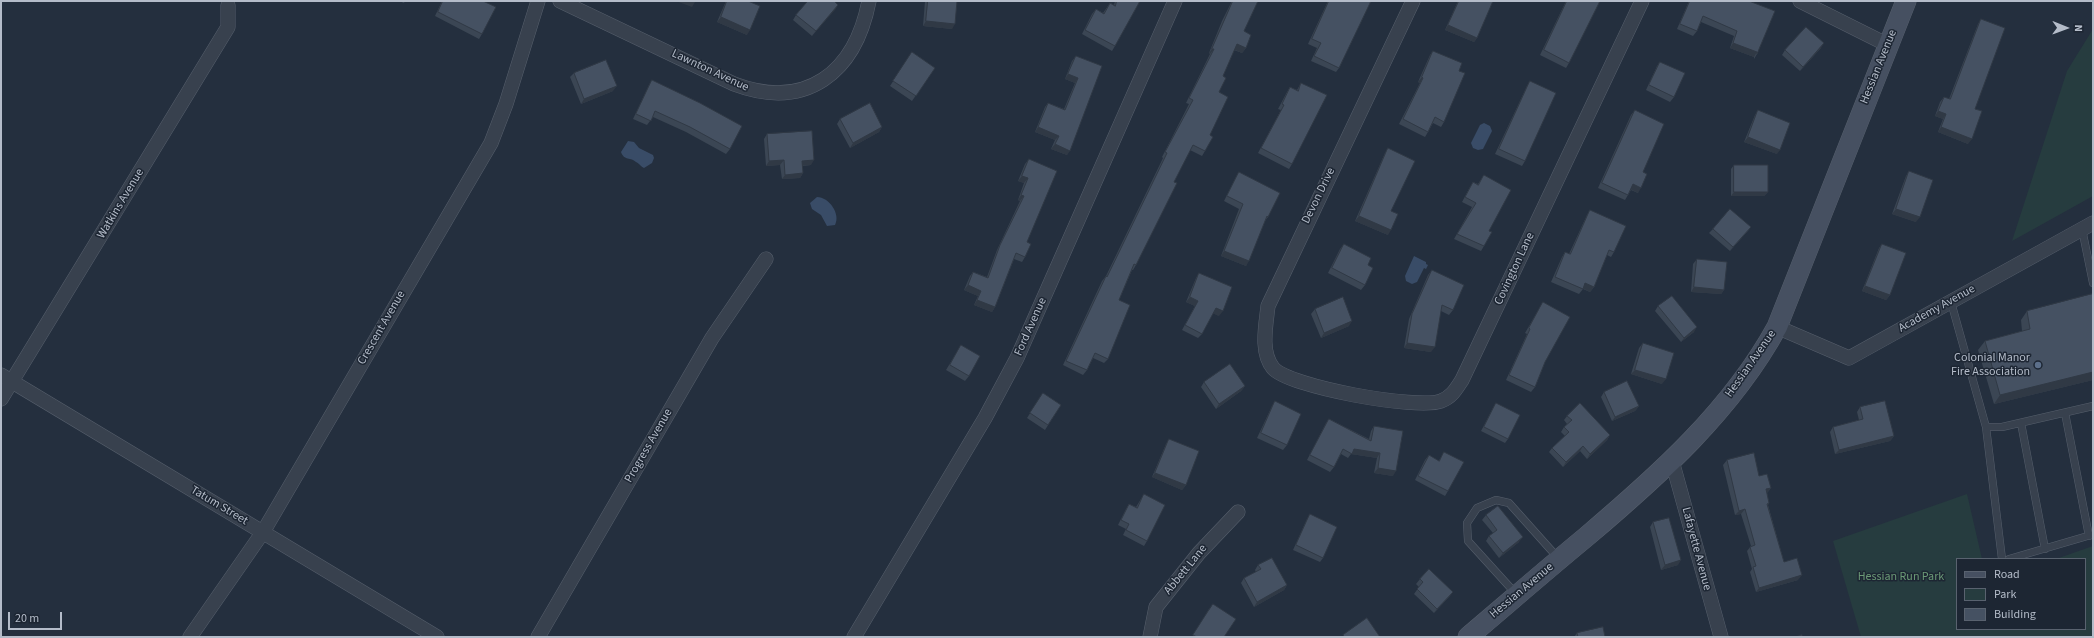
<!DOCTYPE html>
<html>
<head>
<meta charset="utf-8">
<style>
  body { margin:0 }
  #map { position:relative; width:2094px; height:638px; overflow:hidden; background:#242f3e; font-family:"Source Sans 3",sans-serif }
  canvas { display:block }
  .frame { position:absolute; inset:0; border:2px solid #b4bcc9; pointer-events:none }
  .legend { position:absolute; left:1956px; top:558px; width:130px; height:72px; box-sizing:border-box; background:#1d2633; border:1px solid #59626f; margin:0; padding:5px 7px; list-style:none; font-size:12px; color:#b4bcc9 }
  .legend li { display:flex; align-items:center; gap:8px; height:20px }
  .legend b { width:20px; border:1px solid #59626f }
  .north { position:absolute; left:2046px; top:8px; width:40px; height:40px; -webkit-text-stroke:3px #1d2633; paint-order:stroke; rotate:91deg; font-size:11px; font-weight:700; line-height:16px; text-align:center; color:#b4bcc9 }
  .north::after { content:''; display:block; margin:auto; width:14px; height:18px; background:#b4bcc9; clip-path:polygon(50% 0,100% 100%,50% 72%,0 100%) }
  .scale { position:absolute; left:8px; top:612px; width:54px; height:18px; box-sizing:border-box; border:2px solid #b4bcc9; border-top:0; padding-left:5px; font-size:12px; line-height:14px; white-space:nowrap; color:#b4bcc9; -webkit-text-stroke:3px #1d2633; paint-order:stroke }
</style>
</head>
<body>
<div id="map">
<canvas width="2094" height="638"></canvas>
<div class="frame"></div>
<ul class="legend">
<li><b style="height:5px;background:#465061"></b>Road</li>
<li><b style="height:11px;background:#263c3f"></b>Park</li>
<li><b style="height:11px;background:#455162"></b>Building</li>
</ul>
<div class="north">N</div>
<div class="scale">20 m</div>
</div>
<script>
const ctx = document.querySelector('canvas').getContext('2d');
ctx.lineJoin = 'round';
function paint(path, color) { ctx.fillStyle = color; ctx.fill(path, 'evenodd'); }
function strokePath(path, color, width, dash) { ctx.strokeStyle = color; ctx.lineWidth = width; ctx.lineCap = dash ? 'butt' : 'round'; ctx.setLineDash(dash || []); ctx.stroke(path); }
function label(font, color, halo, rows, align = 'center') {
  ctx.font = font + ' "Source Sans 3",sans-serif'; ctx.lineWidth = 3; ctx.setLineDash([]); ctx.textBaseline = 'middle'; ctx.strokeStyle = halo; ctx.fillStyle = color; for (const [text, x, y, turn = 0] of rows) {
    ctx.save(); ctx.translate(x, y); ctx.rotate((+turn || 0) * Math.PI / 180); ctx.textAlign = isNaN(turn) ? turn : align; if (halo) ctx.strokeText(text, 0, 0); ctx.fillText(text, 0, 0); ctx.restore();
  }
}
paint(new Path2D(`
  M2093,29V196L2012,241L2067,71Z
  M1967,494L1982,559H1957V629H2085V559H2056L2093,546V637H1861L1833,541Z`), '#263c3f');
paint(new Path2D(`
  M1484,123L1490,126L1492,131L1483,149L1478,150L1473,148L1471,143L1480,125Z
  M628,141L634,142L639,148L653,155L654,158L652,163L644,168C640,166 640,164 636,162C631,157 624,161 621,152Z
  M817,197C829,197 841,214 835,225L827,226L821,215L812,209L810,203Z
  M1414,256L1426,262V264L1428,265L1426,269L1424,268L1417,282L1412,284L1406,281L1405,276Z`), '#394c67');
const lane = new Path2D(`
  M2082,229L2093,283
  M1951,302L1986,427L2002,559
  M2065,413L2089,536
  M2021,423L2045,549
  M1986,427H2002L2093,406
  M2009,559L2091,535
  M1517,595L1468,541L1467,523L1477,508L1496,500L1509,503L1559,559`);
const street = new Path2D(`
  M560,1L734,84C806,111 855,73 869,1
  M1413,1L1268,306C1266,325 1260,352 1273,368C1289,387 1418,410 1441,401C1452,397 1456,389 1462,380L1642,1
  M1800,1L1888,45
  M1777,327L1849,358L2093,223
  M1,375L437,637
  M1,399L228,27V5
  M1672,461L1721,637
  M190,637L263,532L491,143L506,104L538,1
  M538,637L712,338L766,259
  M854,637L985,418L1017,358L1175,1
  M1150,637L1156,607L1199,553L1238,512`);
const secondary = new Path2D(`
  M1468,637C1507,604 1546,570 1586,537C1658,476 1731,411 1777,327L1906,1`);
strokePath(lane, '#565f6c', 8);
strokePath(street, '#565f6c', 15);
strokePath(secondary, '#565f6c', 21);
strokePath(lane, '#38414e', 7);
strokePath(street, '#38414e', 14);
strokePath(secondary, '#465061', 20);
paint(new Path2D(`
  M399,1H405L404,3Z
  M442,1H483L482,34L479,39L435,16Z
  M726,1H748L747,35L717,22Z
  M925,1H957L952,29L923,26Z
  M1115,1H1140L1115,46L1112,51L1082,34L1092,14L1096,9L1103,13L1110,3L1114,5Z
  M1232,1H1258L1244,31L1246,48L1242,53L1234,50L1223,76L1210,135L1205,151L1202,156L1190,150L1174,182L1136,265L1133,270H1132L1119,300L1108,359L1104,363L1093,358L1087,370L1083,375L1063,365L1102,281L1106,276L1163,158L1162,157L1189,104L1186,103L1210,54L1209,53L1222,21Z
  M1328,1H1371L1339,68L1336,72L1311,61L1317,48L1308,44Z
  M1458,1H1493L1477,38L1474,42L1445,30Z
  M1566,1H1600L1569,63L1566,68L1540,55Z
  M1689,1H1749L1775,11L1757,54L1754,59V57L1730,48L1734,36L1701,22L1697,31L1693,36L1677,29Z
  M838,5L812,36L793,20L796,15Z
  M1981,19L1975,109L1968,144L1938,132L1943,119L1935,116L1940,102L1944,97L1949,99L1978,24Z
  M1821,48L1800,71L1782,55L1785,50Z
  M1433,51L1444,122L1441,127L1433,123L1428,132L1425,137L1399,124L1420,83L1418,82L1430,55Z
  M912,52L935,68L912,101L890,86Z
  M1076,56L1102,66L1067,155L1051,149L1055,140L1035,132L1045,107L1048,103L1064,109L1075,83L1065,79L1072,61Z
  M1660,62L1674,97L1670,102L1646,90L1657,66Z
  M574,73L613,91L581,104L570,77Z
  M652,80L730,149L726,154L686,132L653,117L647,125L633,119L649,85Z
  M1530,81L1525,161L1522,166L1495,154L1527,86Z
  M1301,83L1292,164L1289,169L1258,153L1281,110L1278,109L1287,92L1290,87L1297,90Z
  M1635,110L1643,172L1638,193L1631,190L1625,200L1598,188L1631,115Z
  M1758,110L1777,154L1744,142L1755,115Z
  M840,119L882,127L879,132L850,148L837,124Z
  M767,134L811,165L803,166V173L800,178L782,179L780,165L766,166L764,139Z
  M1388,148L1391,211L1388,235L1355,221L1385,153Z
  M1029,159L1027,242L1025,257L1022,262L1014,259L995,307L992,312L974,305L978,296L964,290L970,276L973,272L987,277L997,250L1020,201L1018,200L1024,183L1018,181L1025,164Z
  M1734,165L1768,192L1764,196H1731V169Z
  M1909,171L1916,222L1892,214L1906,176Z
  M1239,172L1268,217L1265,221L1246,266L1221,256L1239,209L1224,201L1236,177Z
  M1484,175L1489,231L1484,246L1481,251L1454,239L1472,207L1462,202L1470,187L1473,182L1478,184Z
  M1590,210L1614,252L1611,257L1607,255L1594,287L1590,292L1583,289L1579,294L1551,282L1562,257L1565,252L1569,254L1587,215Z
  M1751,227L1747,232L1730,251L1709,233L1713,229Z
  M1344,244L1368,265L1365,285L1361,290L1328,273L1340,249Z
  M1882,244L1890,295L1886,300L1862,291L1879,248Z
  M1697,259L1724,290L1721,294L1691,292L1693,264Z
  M1432,270L1453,310L1449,315L1441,311L1431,352L1404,348L1409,319L1428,275Z
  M1199,273L1219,316L1213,313L1202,334L1198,338L1182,330L1195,306L1186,302L1196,278Z
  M2093,296V380L1994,404L1978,350L1985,341L2022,331L2021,320L2027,311Z
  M1543,302L1545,362L1535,387L1531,392L1506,380L1527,334L1525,333L1540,307Z
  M1658,306L1694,332L1681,342L1655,311Z
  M1315,309L1349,326L1321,338L1311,314Z
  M1643,343L1662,384L1631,374L1639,348Z
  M961,345L969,376L965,381L946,370Z
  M1204,382L1245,386L1241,391L1216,409L1201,387Z
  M1604,392L1639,406L1635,411L1612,421L1601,397Z
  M1043,393L1061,405L1045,430L1027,418Z
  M1275,401L1287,445L1283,450L1257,438L1272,406Z
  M1496,403L1508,439L1505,443L1481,431L1493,408Z
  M1860,407L1894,436L1890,441L1835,454L1830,432L1833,427L1859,420L1857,412Z
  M1567,416L1610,435L1607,440L1587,459L1580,451L1563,467L1549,452L1552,448L1565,436L1561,432L1564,427L1567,424L1564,420Z
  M1329,419L1369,439L1371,431L1374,426L1393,476L1374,473L1377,458L1351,454L1348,458L1341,454L1334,467L1330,472L1307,460L1326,423Z
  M1169,439L1186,485L1182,490L1152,477L1166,444Z
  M1444,452L1448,491L1445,496L1415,480L1425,460L1429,455L1439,461Z
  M1727,460L1759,476L1771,488L1767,493L1769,503L1768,505L1784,562L1798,580L1756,592L1750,572L1752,569L1747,551L1751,546L1741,514L1735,515L1723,465Z
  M1144,494L1147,541L1144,546L1123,535L1126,529L1118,525L1126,509L1129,504L1136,507Z
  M1310,514L1323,558L1320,562L1293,550L1307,519Z
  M1486,515L1519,542L1499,558L1486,541L1489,536L1493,533L1482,520Z
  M1653,522L1678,565L1661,570L1650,527Z
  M1258,565L1287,585L1284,590L1254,607L1241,583L1244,578L1256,572L1255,570Z
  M1420,579L1453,592L1449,597L1434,613L1414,594L1419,587L1416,584Z
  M1209,609L1224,637H1192Z
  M1577,633L1605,637H1574Z`), '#3b4654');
paint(new Path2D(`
  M676,1H692L695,2L692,7Z
  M838,5L835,10L812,36L816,31Z
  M721,17L750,30L747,35L717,22Z
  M926,21L955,24L952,29L923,26Z
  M1448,25L1477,38L1474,42L1445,30Z
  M1733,43L1757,52L1754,57L1730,48Z
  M1824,43L1821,48L1800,71L1803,67Z
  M1237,44L1246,48L1242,53L1233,49Z
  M1212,49H1214L1210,54L1209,53Z
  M1068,74L1078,78L1075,83L1065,79Z
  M1422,77L1423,78L1420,83L1418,82Z
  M617,86L613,91L581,104L584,99Z
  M1938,111L1946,114L1943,119L1935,116Z
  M882,127L879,132L850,148L853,143Z
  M1038,127L1059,136L1055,140L1035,132Z
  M1941,127L1972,139L1968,144L1938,132Z
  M1748,137L1780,150L1777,154L1744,142Z
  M1055,144L1070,151L1067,155L1051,149Z
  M784,160L780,165L766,166L769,161Z
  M814,160L811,165L799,166L802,161Z
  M803,173L800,178L782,179L785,175Z
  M1022,176L1028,178L1024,183L1018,181Z
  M1633,184L1641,188L1638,193L1630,189Z
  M1734,192H1768L1764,196H1731Z
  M1021,195L1024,196L1020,201L1018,200Z
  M1896,209L1920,217L1916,222L1892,214Z
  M1359,216L1391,230L1388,235L1355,221Z
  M1751,227L1747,232L1730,251L1733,247Z
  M1224,251L1249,261L1246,266L1221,256Z
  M1585,283L1594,287L1590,292L1582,288Z
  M968,285L981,291L978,296L964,290Z
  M1865,286L1890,295L1886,300L1862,291Z
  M1694,287L1724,290L1721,294L1691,292Z
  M1190,297L1198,301L1195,306L1186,302Z
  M977,300L995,307L992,312L974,305Z
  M1216,308L1223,311L1219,316L1212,313Z
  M1352,321L1349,326L1321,338L1324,333Z
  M1697,327L1694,332L1681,342L1684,338Z
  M1407,343L1435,347L1431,352L1404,348Z
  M1635,370L1666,379L1662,384L1631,374Z
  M2093,372V380L1994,404L2000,395Z
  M1245,386L1241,391L1216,409L1219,404Z
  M1639,406L1635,411L1612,421L1615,417Z
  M1610,435L1607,440L1587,459L1590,454Z
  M1894,436L1890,441L1835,454L1839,450Z
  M1583,446L1580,451L1563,467L1566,462Z
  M1354,449L1380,453L1377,458L1351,454Z
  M1378,468L1396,471L1393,476L1374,473Z
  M1155,473L1186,485L1182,490L1152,477Z
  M1771,488L1767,493L1762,494L1766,489Z
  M1745,509L1741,514L1735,515L1739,511Z
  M1523,537L1519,542L1499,558L1503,553Z
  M1681,560L1678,565L1661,570L1665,565Z
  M1802,575L1798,580L1756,592L1759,588Z
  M1287,585L1284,590L1254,607L1257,602Z
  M1453,592L1449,597L1434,613L1437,609Z`), '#303945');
const building = new Path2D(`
  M443,1H483L496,7L482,34L438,12Z
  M727,1H748L760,6L750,30L721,17Z
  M808,1H834L838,5L816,31L796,15Z
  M928,1H957L955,24L926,21Z
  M1117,1H1140L1115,46L1085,30L1096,9L1104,14L1110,3L1115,6Z
  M1233,1H1258L1244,31L1251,35L1246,48L1237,44L1223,76L1226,78L1219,92L1228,97L1210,135L1213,137L1205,151L1193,145L1174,182L1177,183L1136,265L1134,264L1119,300L1130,305L1108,359L1095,353L1087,370L1066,361L1106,276L1107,277L1167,153L1165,152L1193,100L1189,98L1214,49H1212Z
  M1329,1H1371L1339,68L1314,56L1321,43L1312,39Z
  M1459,1H1493L1477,38L1448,25Z
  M1567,1H1600L1569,63L1544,50Z
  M1690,1H1749L1775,11L1757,54V52L1733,43L1737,31L1703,16L1697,31L1680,24Z
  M1981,19L2005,28L1975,109L1982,111L1972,139L1941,127L1946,114L1938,111L1944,97L1950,99Z
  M1806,27L1824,43L1803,67L1785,50Z
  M1433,51L1462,63L1459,71L1465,73L1444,122L1435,117L1428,132L1403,119L1423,78L1422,77Z
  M912,52L935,68L916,96L893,81Z
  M1076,56L1102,66L1070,151L1055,144L1059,136L1038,127L1048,103L1065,110L1078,78L1068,74Z
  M606,60L617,86L584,99L574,73Z
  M1660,62L1685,73L1674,97L1649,85Z
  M652,80L700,103L742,126L730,149L690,127L655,111L651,121L636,114Z
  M1530,81L1556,93L1525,161L1499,149Z
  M1301,83L1327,95L1292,164L1261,148L1284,105L1282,104L1290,87L1298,91Z
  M870,103L882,127L853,143L840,119Z
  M1635,110L1664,124L1643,172L1647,174L1641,188L1633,184L1628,195L1602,183Z
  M1758,110L1790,123L1780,150L1748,137Z
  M812,131L814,160L802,161L803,173L785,175L784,160L769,161L767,134Z
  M1388,148L1415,161L1391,211L1398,214L1391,230L1359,216Z
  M1029,159L1057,171L1027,242L1031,244L1025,257L1016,253L995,307L977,300L981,291L968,285L973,272L988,278L1000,245L1024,196L1021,195L1028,178L1022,176Z
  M1734,165H1768V192H1734Z
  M1909,171L1933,180L1920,217L1896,209Z
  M1239,172L1280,193L1268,217L1267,216L1249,261L1224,251L1243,204L1227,196Z
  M1484,175L1511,190L1489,231L1492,232L1484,246L1457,234L1476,203L1465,197L1473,182L1478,185Z
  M1730,209L1751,227L1733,247L1713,229Z
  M1590,210L1626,226L1614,252L1609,250L1594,287L1585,283L1583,289L1555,277L1565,252L1570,254Z
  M1344,244L1371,258L1368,265L1373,268L1365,285L1332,268Z
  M1882,244L1906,253L1890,295L1865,286Z
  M1697,259L1727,262L1724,290L1694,287Z
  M1432,270L1464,285L1453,310L1442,305L1435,347L1407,343L1412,314Z
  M1199,273L1232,287L1223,311L1216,308L1202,334L1185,325L1198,301L1190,297Z
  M2092,294L2093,296V372L2000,395L1985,341L2030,329L2027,311Z
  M1672,296L1697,327L1684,338L1658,306Z
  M1343,297L1352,321L1324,333L1315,309Z
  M1543,302L1570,317L1545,362L1535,387L1509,375L1530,329L1529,328Z
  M1643,343L1674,353L1666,379L1635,370Z
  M961,345L980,356L969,376L950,365Z
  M1230,364L1245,386L1219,404L1204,382Z
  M1627,381L1639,406L1615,417L1604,392Z
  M1043,393L1061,405L1048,425L1030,413Z
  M1275,401L1301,414L1287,445L1261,433Z
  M1885,401L1894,436L1839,450L1833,427L1863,419L1860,407Z
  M1496,403L1520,415L1508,439L1484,427Z
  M1580,403L1610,435L1590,454L1583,446L1566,462L1552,448L1569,432L1564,427L1572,420L1567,416Z
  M1329,419L1371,441L1374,426L1403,431L1396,471L1378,468L1380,453L1354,449L1352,454L1343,449L1334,467L1310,455Z
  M1169,439L1199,451L1186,485L1155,473Z
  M1444,452L1464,462L1448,491L1418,476L1429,455L1439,461Z
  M1754,453L1759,476L1767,474L1771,488L1766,489L1769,503L1767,504L1784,562L1797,558L1802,575L1759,588L1753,567L1756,566L1750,547L1755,545L1745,509L1739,511L1727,460Z
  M1144,494L1165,505L1147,541L1126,530L1129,524L1121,520L1129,504L1137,508Z
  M1498,506L1523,537L1503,553L1489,536L1497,530L1486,515Z
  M1310,514L1337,527L1323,558L1296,545Z
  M1669,518L1681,560L1665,565L1653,522Z
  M1272,558L1287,585L1257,602L1244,578L1261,569L1258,565Z
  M1429,569L1453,592L1437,609L1417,589L1423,582L1420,579Z
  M1213,604L1236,619L1224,637H1197L1193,635Z
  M1367,618L1380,637H1344V636L1343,635Z
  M1603,627L1605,637H1578L1577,633Z
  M1802,635V637H1796Z`);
paint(building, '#455162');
strokePath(building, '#303945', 1);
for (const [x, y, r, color] of [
  [2038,365,4,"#5c6f8a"]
]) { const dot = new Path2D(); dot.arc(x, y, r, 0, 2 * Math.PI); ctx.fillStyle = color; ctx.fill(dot); strokePath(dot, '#1d2633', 1.5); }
label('12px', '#b4bcc9', '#1d2633', [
  ["Hessian Avenue",1879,67,-68],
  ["Lawnton Avenue",710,71,25],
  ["Devon Drive",1319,196,-64],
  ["Watkins Avenue",121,204,-59],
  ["Covington Lane",1515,269,-65],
  ["Academy Avenue",1937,309,-29],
  ["Ford Avenue",1031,327,-66],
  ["Crescent Avenue",382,328,-60],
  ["Hessian Avenue",1751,364,-55],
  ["Progress Avenue",649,446,-60],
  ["Tatum Street",219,506,31],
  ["Lafayette Avenue",1696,549,75],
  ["Abbett Lane",1186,570,-51],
  ["Hessian Avenue",1522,591,-40]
]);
label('12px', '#b4bcc9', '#1d2633', [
  ["Colonial Manor",2030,358],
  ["Fire Association",2030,372]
], 'right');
label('12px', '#6b9a76', '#1d2633', [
  ["Hessian Run Park",1901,577]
]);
</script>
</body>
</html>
